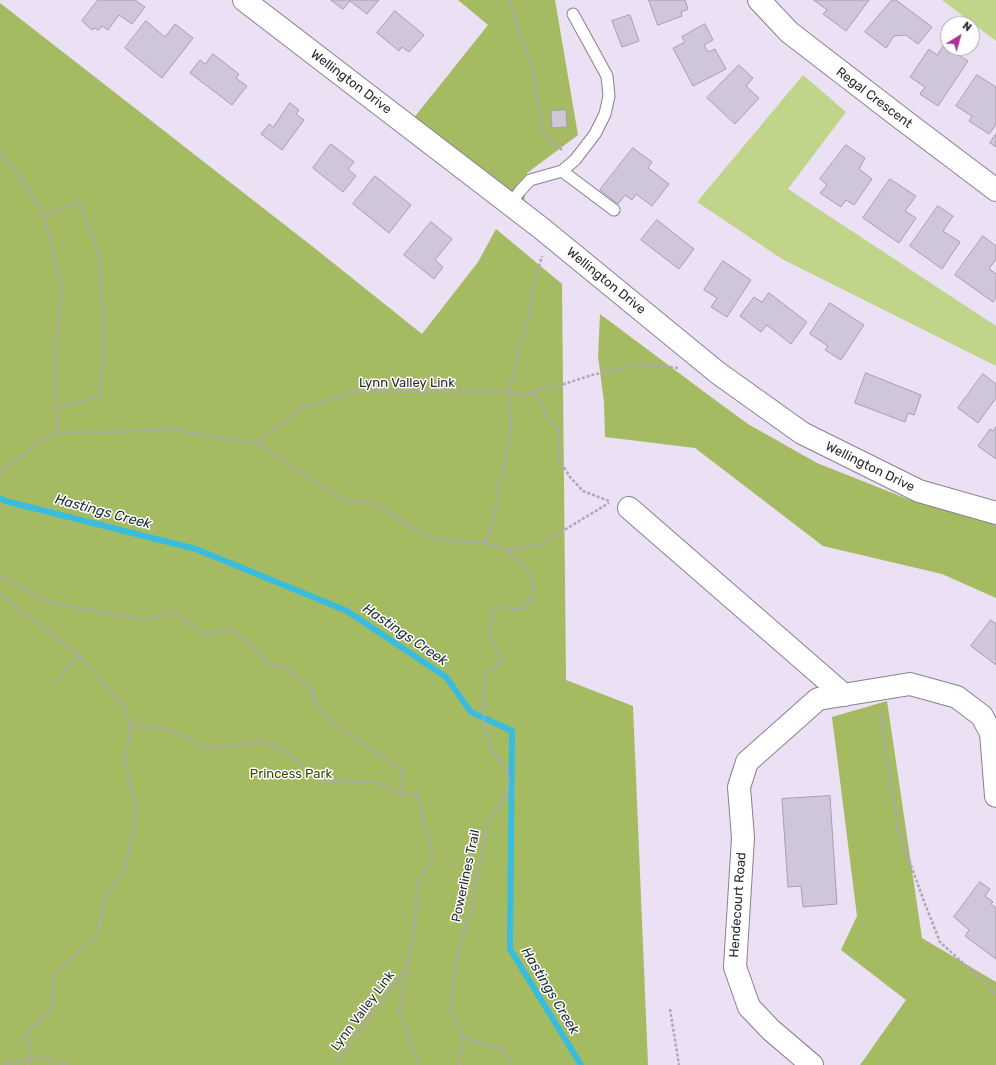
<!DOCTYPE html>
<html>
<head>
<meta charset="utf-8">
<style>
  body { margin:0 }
  #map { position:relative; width:996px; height:1065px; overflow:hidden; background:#ebe0f4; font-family:Rubik,sans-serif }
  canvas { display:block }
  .north { position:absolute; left:940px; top:16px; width:40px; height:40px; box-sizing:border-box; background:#fff; border:1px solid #aba9ac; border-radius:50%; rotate:37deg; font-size:11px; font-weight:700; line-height:16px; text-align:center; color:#2c282f }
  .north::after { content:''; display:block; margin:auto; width:14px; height:18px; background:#a83691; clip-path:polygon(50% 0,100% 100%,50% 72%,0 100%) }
</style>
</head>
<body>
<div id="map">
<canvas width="996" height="1065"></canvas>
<div class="north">N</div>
</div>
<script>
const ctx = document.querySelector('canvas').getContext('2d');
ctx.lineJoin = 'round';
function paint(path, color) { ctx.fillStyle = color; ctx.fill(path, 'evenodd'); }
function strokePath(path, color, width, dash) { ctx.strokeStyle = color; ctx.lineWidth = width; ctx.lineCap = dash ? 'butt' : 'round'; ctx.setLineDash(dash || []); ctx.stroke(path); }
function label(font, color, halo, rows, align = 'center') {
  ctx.font = font + ' Rubik,sans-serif'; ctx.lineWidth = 3; ctx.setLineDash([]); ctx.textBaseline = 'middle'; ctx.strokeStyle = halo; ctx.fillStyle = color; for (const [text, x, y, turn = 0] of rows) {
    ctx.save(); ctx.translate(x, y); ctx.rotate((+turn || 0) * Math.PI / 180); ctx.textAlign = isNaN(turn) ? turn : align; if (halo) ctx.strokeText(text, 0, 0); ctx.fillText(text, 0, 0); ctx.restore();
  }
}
paint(new Path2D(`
  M942,0H996V41Z
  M803,75L846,112L788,189L996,326V366L782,259L697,202Z`), '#c0d48a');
paint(new Path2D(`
  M458,0H555L578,135L527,173L523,215L409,124L488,25Z
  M0,3L317,250L422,334L478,262L496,229L562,284L566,680L633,706L648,1065H0Z
  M600,314L711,397L748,424L817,463L910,500L996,525V598L942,574L823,546L695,448L605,437L604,402L598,356Z
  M887,701L922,938L996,982V1065H860L906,1000L841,950L857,916L832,717Z`), '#a5bb61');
strokePath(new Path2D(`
  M0,498L5,501L196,549L347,611L446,677L471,712L512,731L510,949L581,1065`), '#39bcdd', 6);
const building = new Path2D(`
  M98,0H135L145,7L132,24L119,15L108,30L102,26L99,30L94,28L92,30L82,21Z
  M331,0H379L367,14L350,1L343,9Z
  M649,0H685L688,9L681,12L682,16L658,25Z
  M814,0H869L846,31L823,14L827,10Z
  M892,0H896L932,27L918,44L906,35L894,36L886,48L865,32Z
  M395,11L424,35L409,52L402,47L399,51L377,33Z
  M630,15L639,41L622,47L612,21Z
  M146,21L165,37L175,24L193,38L162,78L125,48Z
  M705,24L713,40L704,45L708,52L715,49L726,69L693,86L673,48L685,42L682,37Z
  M944,45L968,61L938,106L920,94L925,87L910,77L929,49L937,55Z
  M213,54L239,74L236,78L247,86L232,105L190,73L200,60L205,64Z
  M739,65L753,78L746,86L759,98L735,124L707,98Z
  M977,75L996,87V125L989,134L969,121L972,116L956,106Z
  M290,103L299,110L296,114L304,120L282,150L261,134L269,124L273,127Z
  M566,110L567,127L552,128L551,111Z
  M996,134V147L990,143Z
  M331,144L354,162L348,169L356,176L343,192L313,168Z
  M846,145L865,158L859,169L872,179L854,205L846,200L841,207L820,193L827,185L820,179Z
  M633,148L652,162L648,168L669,184L652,206L636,194L632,200L625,195L618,204L600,190Z
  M375,176L411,205L389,233L353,204Z
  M890,179L916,196L905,211L916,218L899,243L863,218Z
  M938,206L953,216L943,231L960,242L942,269L910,246Z
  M657,220L694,249L679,269L641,240Z
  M431,222L452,239L435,260L443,267L434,279L404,255Z
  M983,236L996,246V259L989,269L996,274V298L993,302L955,275Z
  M723,261L751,280L727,317L711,307L717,298L704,290Z
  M769,293L807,322L791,344L767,325L761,332L740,316L754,297L762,302Z
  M830,303L864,325L841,360L825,350L828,346L810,334Z
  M866,373L921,395L914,415L908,413L905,422L855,403Z
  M983,374L996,384V398L978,423L958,408Z
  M996,427V459L978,446L990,429L993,431Z
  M991,620L996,624V665L971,646Z
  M830,796L837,904L803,907L801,886L788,887L782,799Z
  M980,882L990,889L985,896L993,902L991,904L996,908V959L965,936L969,930L954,917Z`);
paint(building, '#d0c6d9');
strokePath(building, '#a79db0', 1);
const service = new Path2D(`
  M562,171L614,210
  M510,204L520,191L530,180L562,171L575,160L595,134L605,114L609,96L607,76L573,14`);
const minor = new Path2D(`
  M244,0L541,228L718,373L802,433L919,491L996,513
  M759,0L789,32L902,119L996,190
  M629,508L844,695
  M812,1065L771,1030L749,1007L735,967L743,838L739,787L747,762L818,699L910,684L957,697L982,716L991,733L996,796`);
strokePath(service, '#898091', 13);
strokePath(minor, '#898091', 24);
strokePath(new Path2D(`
  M510,0L519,33L532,66L542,129L547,138L562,150
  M0,152L24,182L44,215L62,287L55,360L57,432
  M44,215L79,202L99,253L105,351L99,397L57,407
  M534,392L542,404L548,419L559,430V459L570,477L583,491L609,501
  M258,443L317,483L345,500L378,505L431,539L483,543L508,550L541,544L609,503
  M0,473L40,441L57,432H111L172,429L225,439L258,443L303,407L361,391L460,392L508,391L522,396L545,388L558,386L592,375L642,364L678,368
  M483,543L489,534L497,504L498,490L506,455L511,425L510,409L508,391L515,371L519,349L532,303L533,286L542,256
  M0,575L47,602L146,620L176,612L204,635L232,629L272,665L287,668L297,679L312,689L314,701L329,721L402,770V795
  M0,594L26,615L79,655L124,707L131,726
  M54,684L79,655
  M883,709L882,725L889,773L899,832L925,904L940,942L996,993
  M131,726L165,728L204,747L234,746L259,741L280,748L303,766L318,780L379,783L402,795L417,793L433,858L418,881L414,931L407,968L371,1015L335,1065
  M407,969L399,1009L419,1065
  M670,1009L679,1065
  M463,1038L452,1011L453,983L459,946L471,912L487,825L506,794L509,781L507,770L494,753L490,745L484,724V692L486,672L495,667L502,659L488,635L492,620L491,611L500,607L520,610C523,608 527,605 530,601C532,598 532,593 533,589C534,572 518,561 508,550
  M463,1038L502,1049L512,1065
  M5,1065L32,1057L69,1065
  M27,1065L32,1057L25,1033L51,1011L55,975L98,933L106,894L125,869L137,812L125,762L131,726
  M459,1065L463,1038`), '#afa7b7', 2.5, [3, 2]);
strokePath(service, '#fff', 11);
strokePath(minor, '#fff', 22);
label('13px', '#2c282f', '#fff', [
  ["Wellington Drive",351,82,37],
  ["Regal Crescent",874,98,37],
  ["Wellington Drive",606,281,39],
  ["Lynn Valley Link",407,383],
  ["Wellington Drive",870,467,26],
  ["Powerlines Trail",466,876,-78],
  ["Hendecourt Road",738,905,-86],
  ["Lynn Valley Link",363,1011,-53]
]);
label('13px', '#3a4700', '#fff', [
  ["Princess Park",291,774]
]);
label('italic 14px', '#192e35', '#fff', [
  ["Hastings Creek",103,512,15],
  ["Hastings Creek",405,635,34],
  ["Hastings Creek",550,991,59]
]);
</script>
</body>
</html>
